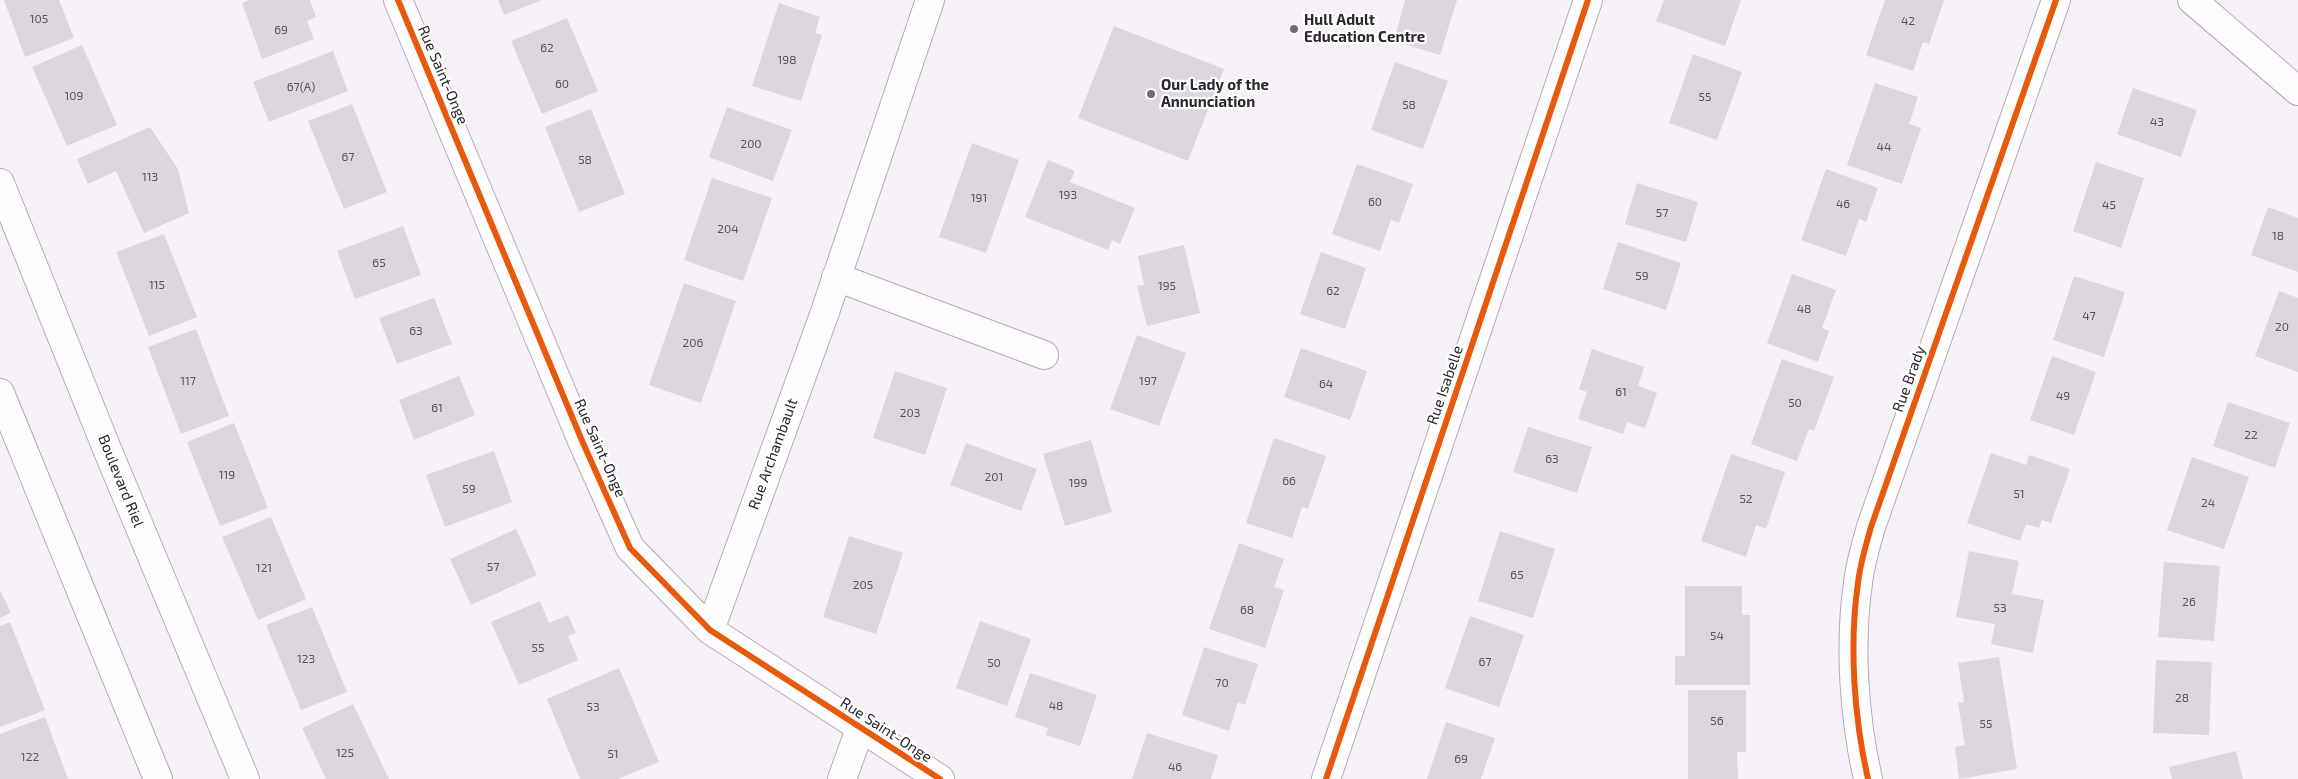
<!DOCTYPE html>
<html>
<head>
<meta charset="utf-8">
<style>
  body { margin:0 }
  canvas { display:block; background:#f6f0f8 }
</style>
</head>
<body>
<canvas width="2298" height="779"></canvas>
<script>
const ctx = document.querySelector('canvas').getContext('2d');
ctx.lineJoin = 'round';
function paint(path, color) { ctx.fillStyle = color; ctx.fill(path, 'evenodd'); }
function strokePath(path, color, width, dash) { ctx.strokeStyle = color; ctx.lineWidth = width; ctx.lineCap = dash ? 'butt' : 'round'; ctx.setLineDash(dash || []); ctx.stroke(path); }
function label(font, color, halo, rows, align = 'center') {
  ctx.font = font + ' "Exo 2",sans-serif'; ctx.lineWidth = 4.5; ctx.setLineDash([]); ctx.textBaseline = 'middle'; ctx.strokeStyle = halo; ctx.fillStyle = color; for (const [text, x, y, turn = 0] of rows) {
    ctx.save(); ctx.translate(x, y); ctx.rotate((+turn || 0) * Math.PI / 180); ctx.textAlign = isNaN(turn) ? turn : align; if (halo) ctx.strokeText(text, 0, 0); ctx.fillText(text, 0, 0); ctx.restore();
  }
}
paint(new Path2D(`
  M4,0H59L74,38L25,57Z
  M249,0H310L316,17L307,21L314,39L262,59L242,3Z
  M498,0H542L504,15Z
  M1405,0H1457L1440,55L1394,41Z
  M1664,0H1741L1725,46L1656,21Z
  M1885,0H1944L1929,44L1923,42L1913,71L1866,55Z
  M779,3L820,17L815,33L822,35L801,101L752,86Z
  M567,18L598,91L542,114L511,41Z
  M1114,26L1224,69L1188,161L1078,118Z
  M82,45L117,125L67,146L32,67Z
  M333,51L348,91L269,122L253,82Z
  M1693,54L1742,72L1717,140L1669,123Z
  M1395,62L1448,81L1423,149L1371,130Z
  M1875,83L1918,97L1909,124L1921,128L1902,184L1847,165Z
  M2133,88L2197,110L2181,157L2117,134Z
  M352,104L387,192L344,209L308,121Z
  M727,107L792,130L773,181L709,157Z
  M591,109L625,194L579,212L545,127Z
  M150,127L178,169L189,213L144,233L116,171L88,184L77,159Z
  M972,143L1019,160L986,253L939,237Z
  M1048,160L1075,171L1070,182L1135,208L1120,244L1112,240L1108,250L1025,217Z
  M2096,162L2144,178L2121,248L2073,231Z
  M1357,164L1413,184L1399,223L1391,220L1380,251L1332,234Z
  M1826,169L1878,188L1866,222L1859,219L1846,256L1801,240Z
  M712,178L772,198L743,281L684,260Z
  M1637,183L1698,202L1686,242L1625,224Z
  M2268,207L2298,218V272L2251,255Z
  M403,226L421,275L355,299L337,251Z
  M164,234L197,317L149,336L116,252Z
  M1618,242L1681,263L1666,310L1603,289Z
  M1184,245L1200,313L1147,326L1137,286L1144,285L1138,256Z
  M1321,252L1366,268L1345,329L1300,314Z
  M1792,274L1836,290L1822,328L1829,331L1818,362L1767,343Z
  M2074,276L2125,292L2104,357L2053,340Z
  M684,283L736,301L701,403L649,385Z
  M2279,291L2298,298V372L2255,356Z
  M434,298L452,344L397,364L379,318Z
  M196,329L229,416L181,434L148,347Z
  M1137,335L1186,353L1159,426L1110,409Z
  M1301,348L1367,371L1350,420L1284,397Z
  M1592,349L1644,367L1638,386L1657,393L1645,428L1627,422L1623,434L1578,419L1587,392L1579,389Z
  M2052,356L2096,372L2074,435L2030,420Z
  M1782,359L1834,377L1814,431L1809,429L1797,461L1751,444Z
  M895,371L947,388L925,455L873,438Z
  M459,376L475,415L414,440L399,400Z
  M2228,402L2290,423L2275,468L2213,446Z
  M234,423L268,508L220,526L187,442Z
  M1528,427L1592,447L1577,493L1513,472Z
  M1274,438L1326,456L1308,509L1302,507L1292,538L1246,523Z
  M1091,440L1112,512L1065,526L1043,454Z
  M966,443L1037,469L1021,511L950,485Z
  M494,451L512,502L445,527L426,475Z
  M1991,453L2026,465L2029,455L2070,469L2051,523L2042,520L2039,528L2026,524L2020,541L1967,523Z
  M1731,454L1785,472L1766,529L1756,525L1746,557L1701,541Z
  M2192,457L2249,477L2224,549L2167,530Z
  M271,517L306,599L258,620L222,537Z
  M516,529L537,575L471,605L450,559Z
  M1500,531L1555,549L1533,618L1478,601Z
  M849,536L903,553L876,634L823,617Z
  M1239,543L1284,559L1274,587L1284,590L1265,648L1209,629Z
  M1969,551L2019,561L2012,594L2044,600L2033,653L1991,644L1995,624L1956,617Z
  M2164,562L2220,566L2214,641L2158,637Z
  M1685,586H1742V615H1750V685H1675V656H1685Z
  M0,590L11,613L0,618Z
  M540,601L549,623L568,615L576,633L568,636L578,660L519,685L491,622Z
  M312,607L347,692L301,710L266,625Z
  M1470,616L1524,635L1499,707L1445,688Z
  M980,621L1031,639L1007,706L956,688Z
  M10,622L45,710L0,727V626Z
  M1204,647L1258,664L1245,705L1238,702L1229,731L1182,715Z
  M1999,657L2017,769L1959,779L1955,747L1965,745L1958,703L1964,702L1958,663Z
  M2156,660L2212,662L2209,735L2153,733Z
  M619,668L659,762L618,779H580L547,699Z
  M1030,673L1097,695L1080,746L1046,735L1048,728L1015,717Z
  M1688,690H1746V752H1737L1738,779H1688Z
  M353,704L389,779H326L302,728Z
  M45,717L68,779H0V734Z
  M1446,722L1495,738L1481,779H1427Z
  M1147,733L1218,755L1211,779H1132Z
  M2236,751L2243,779H2172L2169,767Z`), '#dcd7de');
const minor = new Path2D(`
  M398,0L583,443L630,548L710,630L940,779
  M2192,0L2298,91
  M0,183L107,449L245,779
  M836,277L1044,355
  M0,393L158,779
  M710,630L825,312L930,0
  M842,779L860,729
  M1326,779L1588,0
  M1868,779C1854,718 1849,645 1858,583C1860,564 1866,545 1871,527L2056,0`);
strokePath(minor, '#b2adb4', 30);
strokePath(minor, '#fefdfe', 28);
strokePath(new Path2D(`
  M398,0L583,443L630,548L710,630L940,779
  M1326,779L1588,0
  M1868,779C1854,718 1849,645 1858,583C1860,564 1866,545 1871,527L2056,0`), '#e8590c', 6);
for (const [x, y, r, color] of [
  [1294,29,5,"#726d73"],
  [1151,94,5,"#726d73"]
]) { const dot = new Path2D(); dot.arc(x, y, r, 0, 2 * Math.PI); ctx.fillStyle = color; ctx.fill(dot); strokePath(dot, '#fefefe', 2); }
label('12px', '#575358', null, [
  ["105",39,19],
  ["42",1908,21],
  ["69",281,30],
  ["62",547,48],
  ["198",787,60],
  ["60",562,84],
  ["67(A)",301,87],
  ["109",74,96],
  ["55",1705,97],
  ["58",1409,105],
  ["43",2157,122],
  ["200",751,144],
  ["44",1884,147],
  ["67",348,157],
  ["58",585,160],
  ["113",150,177],
  ["193",1068,195],
  ["191",979,198],
  ["60",1375,202],
  ["46",1843,204],
  ["45",2109,205],
  ["57",1662,213],
  ["204",728,229],
  ["18",2278,236],
  ["65",379,263],
  ["59",1642,276],
  ["115",157,285],
  ["195",1167,286],
  ["62",1333,291],
  ["48",1804,309],
  ["47",2089,316],
  ["20",2282,327],
  ["63",416,331],
  ["206",693,343],
  ["117",188,381],
  ["197",1148,381],
  ["64",1326,384],
  ["61",1621,392],
  ["49",2063,396],
  ["50",1795,403],
  ["61",437,408],
  ["203",910,413],
  ["22",2251,435],
  ["63",1552,459],
  ["119",227,475],
  ["201",994,477],
  ["66",1289,481],
  ["199",1078,483],
  ["59",469,489],
  ["51",2019,494],
  ["52",1746,499],
  ["24",2208,503],
  ["57",493,567],
  ["121",264,568],
  ["65",1517,575],
  ["205",863,585],
  ["26",2189,602],
  ["53",2000,608],
  ["68",1247,610],
  ["54",1717,636],
  ["55",538,648],
  ["123",306,659],
  ["67",1485,662],
  ["50",994,663],
  ["70",1222,683],
  ["28",2182,698],
  ["48",1056,706],
  ["53",593,707],
  ["56",1717,721],
  ["55",1986,724],
  ["125",345,753],
  ["51",613,754],
  ["122",30,757],
  ["69",1461,759],
  ["46",1175,767]
]);
label('bold 15px', '#2b272c', '#fefefe', [
  ["Hull Adult",1304,20],
  ["Education Centre",1304,37],
  ["Our Lady of the",1161,85],
  ["Annunciation",1161,102]
], 'left');
label('15px', '#2b272c', '#fefefe', [
  ["Rue Saint-Onge",443,75,67],
  ["Rue Brady",1909,379,-70],
  ["Rue Isabelle",1445,385,-71],
  ["Rue Saint-Onge",600,448,66],
  ["Rue Archambault",773,454,-70],
  ["Boulevard Riel",121,481,68],
  ["Rue Saint-Onge",886,730,33]
]);
</script>
</body>
</html>
